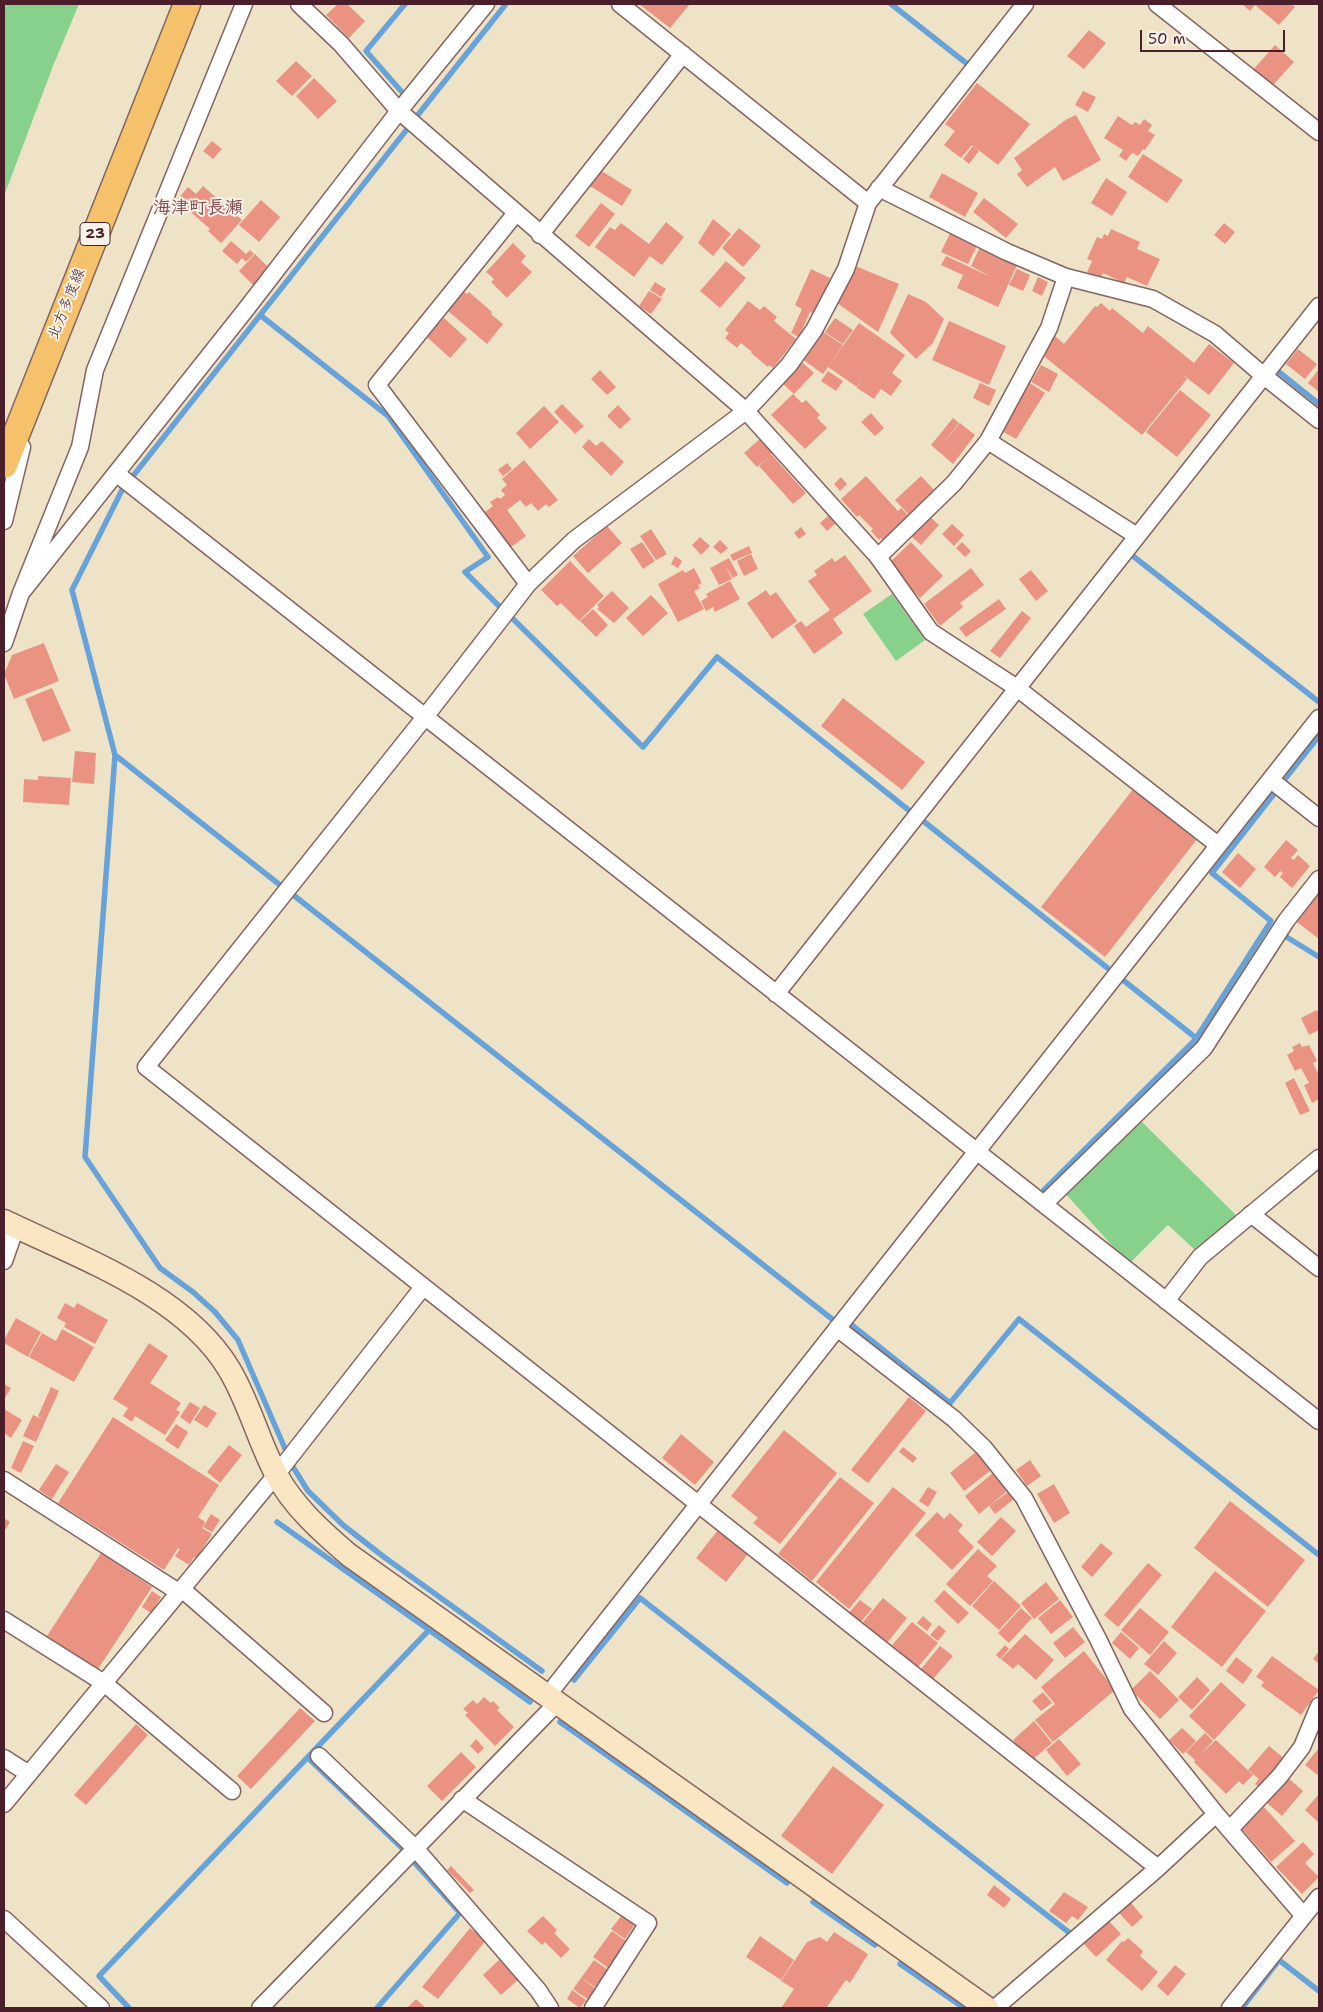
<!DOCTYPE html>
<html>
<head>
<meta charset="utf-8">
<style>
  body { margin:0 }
  #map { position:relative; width:1323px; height:2012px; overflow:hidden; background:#eee3c7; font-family:"Shantell Sans",sans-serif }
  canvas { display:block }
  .frame { position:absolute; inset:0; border:5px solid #4a1f2b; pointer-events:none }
  .scale { position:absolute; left:1140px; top:30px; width:145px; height:22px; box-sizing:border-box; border:2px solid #4a1f2b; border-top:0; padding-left:6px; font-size:15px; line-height:18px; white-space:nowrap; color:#4a1f2b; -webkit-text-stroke:4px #f7f3e8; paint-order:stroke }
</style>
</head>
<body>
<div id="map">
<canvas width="1323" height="2012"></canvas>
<div class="frame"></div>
<div class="scale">50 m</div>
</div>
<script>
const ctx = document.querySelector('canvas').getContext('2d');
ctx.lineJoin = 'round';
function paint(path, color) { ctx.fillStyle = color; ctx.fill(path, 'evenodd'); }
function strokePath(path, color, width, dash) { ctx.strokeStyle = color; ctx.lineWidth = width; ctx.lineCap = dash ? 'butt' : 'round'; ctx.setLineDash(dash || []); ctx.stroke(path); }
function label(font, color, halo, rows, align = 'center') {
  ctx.font = font + ' "Shantell Sans","Klee One",sans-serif'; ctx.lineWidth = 4; ctx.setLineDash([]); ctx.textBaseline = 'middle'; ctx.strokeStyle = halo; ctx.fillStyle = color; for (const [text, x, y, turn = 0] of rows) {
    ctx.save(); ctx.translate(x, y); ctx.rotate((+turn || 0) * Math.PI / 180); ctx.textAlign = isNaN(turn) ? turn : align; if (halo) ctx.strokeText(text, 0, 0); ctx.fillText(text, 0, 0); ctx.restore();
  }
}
paint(new Path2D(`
  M4,4H79L53,66L4,196Z
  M892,594L925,640L896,661L863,614Z
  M1139,1119L1239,1218L1196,1251L1168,1225L1131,1262L1116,1250L1065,1193Z`), '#88d18d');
strokePath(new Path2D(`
  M891,4L966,63
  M401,91L366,51L405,4
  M417,116L506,4
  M260,315L388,416L488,557L465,572L500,607
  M1279,372L1319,404
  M133,476L408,128
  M123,488L72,590L115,755L85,1157L160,1268L193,1292L215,1312L238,1340L286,1451
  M1133,556L1319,702
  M510,616L643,747L717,657L911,812
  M115,755L280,885
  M1285,779L1319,736
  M922,820L1110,970
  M292,894L832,1319
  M1285,936L1319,957
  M1123,980L1196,1038
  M1044,1190L1195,1040L1271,921L1212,873L1274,794
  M853,1326L950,1403L1019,1319L1319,1555
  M293,1467L308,1491L343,1525L384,1557L542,1671
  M277,1522L429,1630
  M574,1680L640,1598L1071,1934
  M560,1722L787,1883
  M308,1758L402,1848
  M813,1902L875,1945
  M900,1964L964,2008
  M129,2008L99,1976L429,1630L530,1702
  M377,2008L460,1913L413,1861
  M1242,2008L1279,1960L1319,1991`), '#67a3d8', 5.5);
paint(new Path2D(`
  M338,4H347L365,21L349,38L326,15Z
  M639,4H690L670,28Z
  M1242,4H1291L1295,7L1279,25L1255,5L1250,11Z
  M1089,30L1106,43L1084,69L1067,56Z
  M1275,45L1294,62L1272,86L1253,70Z
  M296,61L312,76L292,96L276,81Z
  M314,78L337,101L318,119L296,96Z
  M977,83L1030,124L998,165L972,145L961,158L944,145L955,131L945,124Z
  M1083,91L1096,97L1088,112L1075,105Z
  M1076,115L1101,160L1063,181L1055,167L1027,187L1017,174L1022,170L1014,158L1067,119Z
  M1118,116L1132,125L1135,122L1140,125L1144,119L1152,125L1148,131L1155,135L1145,150L1143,149L1138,156L1132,153L1126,161L1119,156L1123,150L1104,138Z
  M212,141L222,149L213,159L203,151Z
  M973,146L979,151L969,164L963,159Z
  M1143,154L1183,180L1167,203L1128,177Z
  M600,170L632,190L622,206L590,186Z
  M942,173L978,193L965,217L929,197Z
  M1106,178L1127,192L1112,216L1091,203Z
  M203,186L242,220L221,243L208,231L210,229L177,200L188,187L196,194Z
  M984,198L1018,224L1006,238L973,212Z
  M261,200L280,217L259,242L239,225Z
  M601,203L615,214L589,247L575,236Z
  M713,219L731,234L713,256L698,243Z
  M666,222L684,237L662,265L650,256L634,277L595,247L610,227L615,230L621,223L649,244Z
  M1224,223L1235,232L1225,244L1214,235Z
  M739,228L761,246L743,267L722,248Z
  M1111,229L1140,242L1137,249L1160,259L1147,286L1127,277L1124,283L1103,273L1101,278L1087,272L1092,261L1087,259L1097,237L1102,239L1104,234L1108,236Z
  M951,231L978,244L968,264L941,252Z
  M231,241L246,254L250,250L254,254L246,262L242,258L237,264L222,251Z
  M513,243L526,256L521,262L532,272L507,298L491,282L494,279L486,272Z
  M981,245L1018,263L998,307L957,288L963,275L941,265L946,256L991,277L971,266Z
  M255,254L271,270L255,287L239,271Z
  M726,261L746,278L720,308L700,291Z
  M853,265L899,284L878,332L837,303Z
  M811,269L830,278L814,314L810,312L799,337L791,333L802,309L795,305Z
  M1017,269L1030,275L1023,291L1009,285Z
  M1038,277L1048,282L1042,296L1032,291Z
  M655,282L666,289L661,297L650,290Z
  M649,291L662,299L651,314L639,306Z
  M464,292L467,294L469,292L492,312L491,314L503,324L487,344L448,311Z
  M908,294L926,302L944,319L933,343L916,359L890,333Z
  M748,301L760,310L764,306L777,317L774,321L796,339L773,368L769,365L768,367L751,353L752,352L741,343L737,348L725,338L729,333L725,330Z
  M1101,303L1110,311L1112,308L1143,333L1148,326L1194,363L1209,344L1234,363L1209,395L1183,375L1187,379L1142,435L1041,354L1055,336L1064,344L1095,306L1097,307Z
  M444,318L467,339L450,358L426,336Z
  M835,318L853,330L843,344L825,332Z
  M949,321L1006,346L989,385L932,360Z
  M859,323L905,355L892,373L902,381L891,396L881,389L874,399L857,388L862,380L857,387L828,367Z
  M822,331L843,345L823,374L802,359Z
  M1298,349L1317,364L1305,379L1286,364Z
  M802,362L814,373L794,394L782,383Z
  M1041,365L1058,374L1049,392L1031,382Z
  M1319,369V392L1308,383Z
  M600,370L616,387L607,395L591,379Z
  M828,371L843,381L836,391L821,381Z
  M980,383L996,390L989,406L973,398Z
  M1030,383L1045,393L1016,439L1000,430Z
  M1180,390L1211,415L1177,457L1146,432Z
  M793,394L802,403L806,400L820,415L817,418L827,428L805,449L771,415Z
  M562,404L584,426L575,434L554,412Z
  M618,405L631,419L620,429L607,416Z
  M544,406L559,422L530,449L516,433Z
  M871,413L884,428L875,436L861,422Z
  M953,418L959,423L941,446L960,423L975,435L953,464L931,445Z
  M761,438L774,452L771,454L806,493L793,504L759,466L770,456L757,467L744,453Z
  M589,439L596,446L602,441L624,462L611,476L582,447Z
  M524,460L558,500L549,507L546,504L538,511L531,503L526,507L520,500L507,510L526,536L511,547L485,512L493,506L490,502L498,497L500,499L505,495L501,490L507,485L502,479Z
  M507,463L512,469L503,476L498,470Z
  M866,476L898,511L901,508L909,516L902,522L905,525L885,543L881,538L879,540L871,531L873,529L859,515L857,517L841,499Z
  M921,476L935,491L909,515L895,500Z
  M841,477L847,484L840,491L834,484Z
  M829,515L836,523L827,531L820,523Z
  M929,516L939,525L921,545L911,536Z
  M952,524L964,535L954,546L942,534Z
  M607,526L622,543L588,573L573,556Z
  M801,527L806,534L799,539L794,533Z
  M651,529L667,554L656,560L640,536Z
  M700,537L710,546L701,555L692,545Z
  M720,540L728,548L721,554L713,547Z
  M642,542L655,561L643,569L630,549Z
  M911,542L943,576L920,598L888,564Z
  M962,542L971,551L965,557L956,548Z
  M749,546L752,553L733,561L730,555Z
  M751,554L758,569L744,576L737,561Z
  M845,555L872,591L833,619L843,633L814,654L794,626L801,621L806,627L830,610L808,581L817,575L814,571L832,558L835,562Z
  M675,556L682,561L678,568L671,564Z
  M729,558L738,575L733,578L725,565L732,579L719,585L710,568Z
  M570,561L604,596L579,621L561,603L557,606L541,590Z
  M694,568L702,583L698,585L700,588L694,591L704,609L678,622L658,584L683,570L685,573Z
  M971,568L984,585L960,603L963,607L940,626L924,604Z
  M1031,570L1048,591L1036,601L1019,579Z
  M730,581L740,599L715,612L713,607L706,611L701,601L708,597L706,594Z
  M766,590L770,596L776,592L797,621L772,639L747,603Z
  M612,591L629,608L614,623L597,609L599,607L597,605Z
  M651,595L668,613L643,636L626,618Z
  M999,599L1006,609L966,637L959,628Z
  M593,609L608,625L596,637L580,621Z
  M1022,611L1031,618L1000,658L990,651Z
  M44,643L59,681L14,699L4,674L12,655Z
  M52,688L71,731L43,742L25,699Z
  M843,698L925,762L902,790L821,726Z
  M75,751L96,753L94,784L72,782Z
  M38,776L71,778L69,805L23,802L24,779L38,780Z
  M1134,788L1198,838L1105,957L1041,907Z
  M1286,840L1298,850L1291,858L1294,860L1298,855L1310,866L1292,888L1280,877L1283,873L1280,871L1275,877L1264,867Z
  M1238,853L1256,869L1240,888L1222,872Z
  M1319,894V939L1297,922Z
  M1317,1010L1319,1014V1030L1309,1035L1301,1018Z
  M1300,1043L1302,1047L1309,1045L1317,1061L1313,1063L1319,1076V1099L1312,1103L1304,1085L1309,1083L1301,1068L1295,1071L1287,1055L1294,1051L1292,1047Z
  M1294,1078L1310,1111L1300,1115L1285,1083Z
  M65,1303L74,1308L77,1303L108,1320L95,1344L64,1327L66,1323L57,1318Z
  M16,1318L41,1332L28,1357L4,1343V1340Z
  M62,1329L94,1347L74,1382L29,1357L42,1333L56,1341Z
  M149,1343L168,1356L150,1383L181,1403L176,1410L180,1412L165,1435L135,1416L132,1422L123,1416L128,1408L113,1399Z
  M4,1384L11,1388L5,1398L4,1397Z
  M51,1387L59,1391L36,1442L23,1436L33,1415L42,1419L38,1416Z
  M909,1397L926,1411L868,1483L851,1470Z
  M190,1402L200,1408L190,1424L180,1417Z
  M204,1405L217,1413L207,1428L194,1420Z
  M4,1409L22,1420L11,1438L4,1433Z
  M113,1417L219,1485L198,1517L205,1522L202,1528L212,1534L196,1559L194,1557L189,1565L175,1556L180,1549L178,1548L164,1570L58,1503Z
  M176,1424L188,1432L178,1449L165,1440Z
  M784,1430L837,1473L780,1544L753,1523L758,1518L731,1496Z
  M681,1434L714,1462L695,1485L662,1458Z
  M23,1441L34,1446L21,1473L11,1468Z
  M229,1445L242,1455L220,1483L207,1472Z
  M903,1447L917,1458L913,1463L899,1452Z
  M976,1452L991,1470L964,1491L950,1473Z
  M1030,1460L1041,1476L1027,1486L1016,1470Z
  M56,1464L69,1472L52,1499L39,1490Z
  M993,1473L1007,1491L979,1514L965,1496Z
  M840,1477L874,1503L812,1581L778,1554Z
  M1054,1484L1070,1513L1054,1523L1037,1494Z
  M893,1487L926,1513L849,1609L816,1582Z
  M928,1487L937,1492L928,1507L919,1501Z
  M1008,1492L1014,1499L995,1514L989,1506Z
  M1230,1501L1305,1560L1268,1607L1194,1548Z
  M937,1512L944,1519L950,1513L963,1525L958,1531L974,1547L952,1570L915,1535Z
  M211,1514L220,1520L212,1532L203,1527Z
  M1001,1517L1016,1531L992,1556L977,1542Z
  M4,1518L10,1522L4,1532Z
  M718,1530L748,1554L726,1582L696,1558Z
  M1101,1543L1113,1553L1092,1577L1081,1567Z
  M978,1549L997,1566L987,1576L993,1581L970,1606L946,1584Z
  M101,1553L152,1587L98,1669L47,1636Z
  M1148,1563L1162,1575L1118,1627L1104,1615Z
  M1215,1571L1266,1611L1222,1667L1171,1627Z
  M994,1581L1021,1606L999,1630L972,1606Z
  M1046,1582L1059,1599L1034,1619L1021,1603Z
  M944,1590L969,1613L958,1624L934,1601Z
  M152,1591L161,1597L151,1613L142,1607Z
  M883,1598L907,1618L887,1643L863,1622Z
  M860,1600L872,1609L859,1624L847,1615Z
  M1060,1600L1073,1617L1051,1634L1038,1618Z
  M1021,1608L1032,1618L1009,1643L998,1633Z
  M1140,1608L1169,1632L1150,1655L1121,1630Z
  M923,1616L932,1624L927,1631L917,1623Z
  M912,1622L938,1643L918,1667L892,1645Z
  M939,1625L946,1631L938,1641L930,1635Z
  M1073,1627L1085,1642L1065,1658L1053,1643Z
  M1121,1632L1139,1648L1130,1659L1112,1643Z
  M1025,1634L1054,1660L1036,1680L1018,1664L1013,1669L1001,1659Z
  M1164,1641L1177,1653L1158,1675L1144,1664Z
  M1005,1645L1009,1649L1000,1659L996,1655Z
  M940,1646L953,1656L933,1679L921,1669Z
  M1084,1651L1115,1690L1053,1742L1035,1720L1055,1704L1041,1687Z
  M1319,1651V1664L1313,1659Z
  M1272,1656L1319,1690L1301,1715L1261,1686L1264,1682L1256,1677Z
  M1236,1657L1253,1670L1243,1684L1226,1671Z
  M1150,1671L1179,1700L1160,1719L1131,1690Z
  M1197,1677L1210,1690L1192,1710L1178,1697Z
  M1221,1682L1246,1705L1214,1740L1189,1716Z
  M1043,1692L1052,1703L1041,1711L1032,1701Z
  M484,1697L491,1703L493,1701L500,1708L497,1710L514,1727L495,1746L465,1715L468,1713L463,1709L473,1700L477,1704Z
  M300,1708L315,1721L251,1789L237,1776Z
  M1034,1721L1052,1743L1031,1761L1013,1740Z
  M136,1724L148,1735L86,1805L74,1795Z
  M1182,1728L1196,1741L1183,1754L1169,1740Z
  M1205,1733L1213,1741L1202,1753L1216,1740L1253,1775L1243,1785L1239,1781L1226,1794L1194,1762L1195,1760L1186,1752Z
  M476,1739L484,1748L478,1754L470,1746Z
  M1059,1739L1081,1764L1067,1776L1046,1750Z
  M1269,1746L1285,1759L1260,1788L1255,1784L1259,1779L1248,1770Z
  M1319,1748V1776L1305,1765Z
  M461,1752L476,1767L442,1801L427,1786Z
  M833,1766L884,1805L832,1874L781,1836Z
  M1287,1777L1303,1791L1282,1816L1266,1802Z
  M1319,1794V1823L1305,1810Z
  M1264,1807L1295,1841L1271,1862L1241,1828Z
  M1303,1842L1314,1854L1305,1863L1319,1877L1302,1894L1276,1867Z
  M451,1866L474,1890L470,1893L447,1870Z
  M994,1885L1011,1899L1004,1908L987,1895Z
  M1064,1892L1088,1907L1078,1920L1072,1916L1066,1923L1049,1911Z
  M1131,1903L1143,1917L1132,1927L1119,1913Z
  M622,1915L635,1924L625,1939L611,1929Z
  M543,1916L557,1930L554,1933L570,1949L561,1958L545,1942L542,1945L527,1931Z
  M1109,1921L1121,1934L1096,1957L1083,1943Z
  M470,1928L486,1940L438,1999L422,1987Z
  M612,1931L626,1941L608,1968L593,1957Z
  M834,1932L868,1954L850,1983L846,1980L826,2008H781L794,1989L781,1981L807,1942L820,1937L827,1942Z
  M760,1936L794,1960L781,1980L746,1957Z
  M1128,1938L1143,1951L1140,1956L1158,1972L1142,1991L1106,1960L1122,1941L1124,1942Z
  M499,1960L518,1980L501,1995L483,1975Z
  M594,1960L608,1970L595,1987L581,1978Z
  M1175,1965L1186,1974L1168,1996L1157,1986Z
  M581,1978L596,1989L589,2000L573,1989Z
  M572,1990L586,2000L580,2008L567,1999Z
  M416,1999L426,2008H407Z`), '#eb9383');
const street = new Path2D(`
  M299,4L341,44L399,111L746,411L878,557L931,632L1017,688L1218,845
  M620,4L868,203
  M1025,4L868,203L846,269L814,330L789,365L746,411L574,540L528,584L425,717L146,1067L1158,1868
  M1157,4L1319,132
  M879,188L1007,252L1066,277L1153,299L1215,334L1264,376L1319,420
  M516,213L377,385L528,584
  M540,235L683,54
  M988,441L1137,536
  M117,474L1319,1421
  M4,521L22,447
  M878,557L954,483L988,441L1049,328L1066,277
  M21,593L247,308L399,111L486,4
  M4,643L21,593L80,447L95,370L244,4
  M1271,780L1319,818
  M776,994L1319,306
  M1044,1204L1204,1048L1286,921L1319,879
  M1251,1214L1319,1268
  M4,1261L16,1227
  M1166,1301L1200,1257L1319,1158
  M837,1328L954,1419L984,1448L1024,1498L1098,1639L1132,1709L1216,1814L1303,1915
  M4,1480L180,1593
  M183,1590L324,1713
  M4,1620L104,1683L232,1791
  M547,1696L1319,718
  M319,1756L415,1848L538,1990L550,2008
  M4,1758L29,1774
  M462,1799L648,1923L593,2008
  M4,1804L276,1475L423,1287
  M1230,1829L1280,1776L1302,1747L1319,1706
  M4,1919L101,2008
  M260,2008L557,1703
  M995,2008L1158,1868L1216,1814
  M1230,2008L1319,1897`);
const secondary = new Path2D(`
  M4,1221C80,1258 184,1294 229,1369C249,1402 258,1440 276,1474C293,1506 321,1531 349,1555L987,2008`);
const primary = new Path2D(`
  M4,465L187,4`);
strokePath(street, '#836462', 19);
strokePath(secondary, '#836462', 25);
strokePath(primary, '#836462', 29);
strokePath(street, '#fff', 16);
strokePath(secondary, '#fbe6c4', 22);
strokePath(primary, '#f5c16b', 26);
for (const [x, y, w] of [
  [95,234,30]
]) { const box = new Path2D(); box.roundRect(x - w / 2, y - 11.5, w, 23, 4); ctx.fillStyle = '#f7f3e8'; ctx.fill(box); strokePath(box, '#4a1f2b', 1); }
label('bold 14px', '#4a1f2b', null, [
  ["23",95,234]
]);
label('15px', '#4a1f2b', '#f7f3e8', [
  ["北方多度線",67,304,-68]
]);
label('bold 18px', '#82484a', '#f7f3e8', [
  ["海津町長瀬",198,208]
]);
</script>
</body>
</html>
